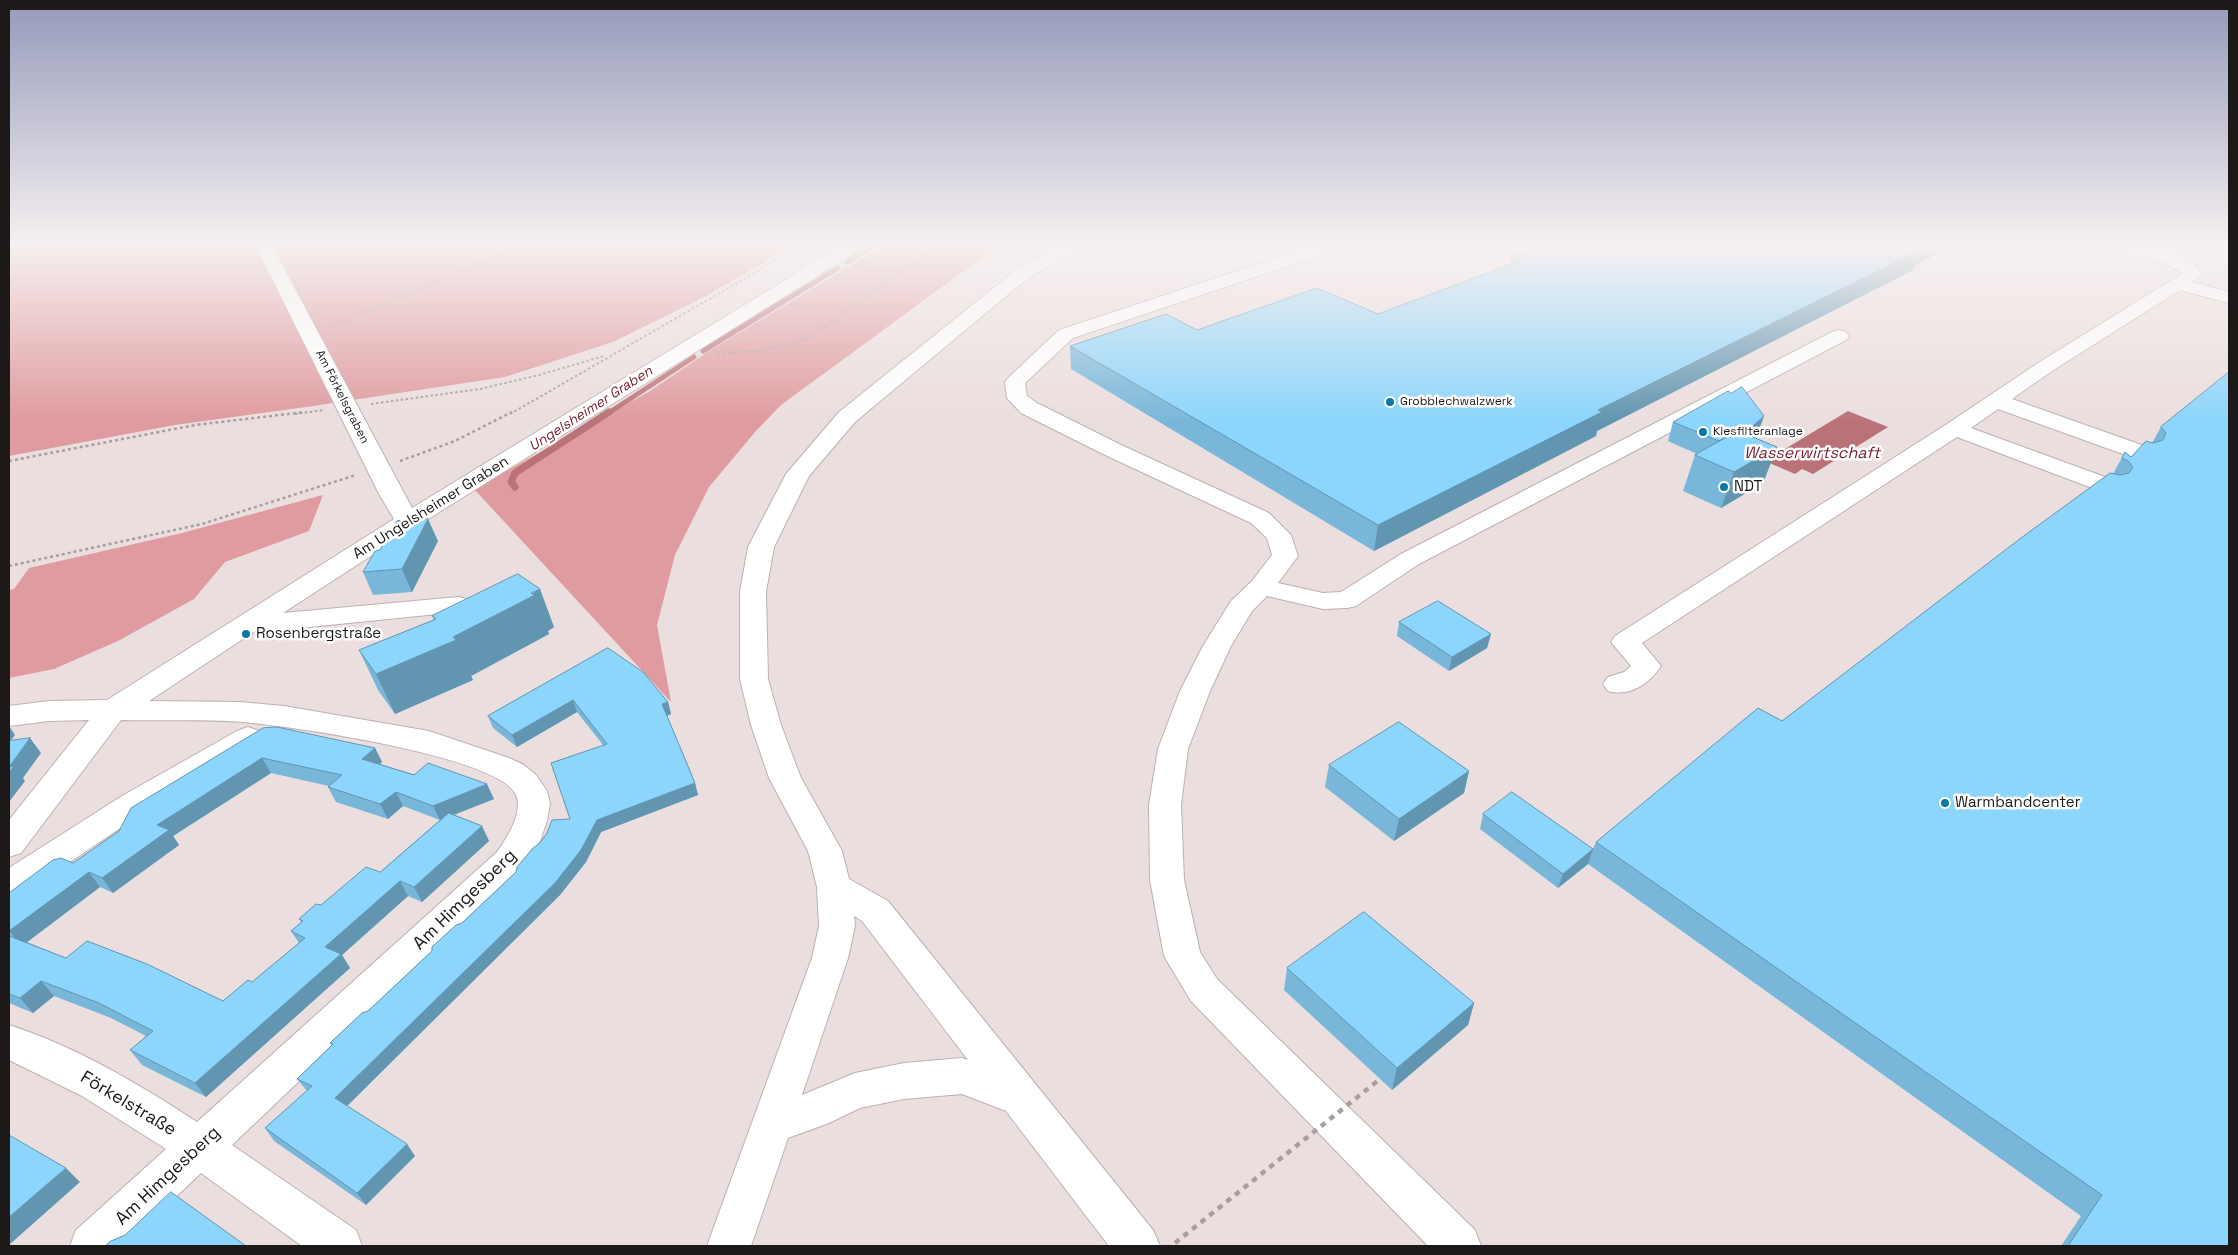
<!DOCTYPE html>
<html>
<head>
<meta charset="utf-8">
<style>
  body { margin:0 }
  #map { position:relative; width:2238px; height:1255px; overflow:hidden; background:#ebdede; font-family:"Space Grotesk",sans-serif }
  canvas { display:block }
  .frame { position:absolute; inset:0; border:10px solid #1e1919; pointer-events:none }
</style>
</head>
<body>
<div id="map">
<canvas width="2238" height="1255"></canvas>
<div class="frame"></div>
</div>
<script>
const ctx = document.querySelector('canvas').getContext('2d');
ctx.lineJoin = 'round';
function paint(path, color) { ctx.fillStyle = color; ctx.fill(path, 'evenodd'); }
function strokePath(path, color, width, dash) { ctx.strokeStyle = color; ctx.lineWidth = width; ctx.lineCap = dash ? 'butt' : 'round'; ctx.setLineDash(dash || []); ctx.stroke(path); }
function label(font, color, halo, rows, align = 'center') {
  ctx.font = font + ' "Space Grotesk",sans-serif'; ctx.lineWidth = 5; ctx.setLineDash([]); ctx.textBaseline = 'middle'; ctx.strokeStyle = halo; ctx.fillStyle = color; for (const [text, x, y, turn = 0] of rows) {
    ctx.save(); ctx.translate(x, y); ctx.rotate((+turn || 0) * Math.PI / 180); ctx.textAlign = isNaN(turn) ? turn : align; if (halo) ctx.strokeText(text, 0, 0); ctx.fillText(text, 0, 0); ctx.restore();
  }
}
paint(new Path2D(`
  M9,246H792L704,297L613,342L505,377L313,406L175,425L9,456Z
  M883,246H998L781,405L755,432L709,487L675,555L657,625L671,702L474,489L650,391L709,351Z
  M323,495L309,531L225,562L194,599L118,641L54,669L9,678V590L14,589L29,568L178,534Z`), '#df9b9f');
paint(new Path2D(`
  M1848,411L1888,427L1813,474L1802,469L1795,474L1765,461Z`), '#ba7278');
strokePath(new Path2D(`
  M847,262L873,246
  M703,351L838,268
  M607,414L694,357`), '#ba7278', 5);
strokePath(new Path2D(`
  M515,487L511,482L515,473L609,412`), '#ba7278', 7);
const minor = new Path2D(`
  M256,246H272L412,508L841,246H861L859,250L417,526L283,613L458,597L467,599L471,605L467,611L270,631L258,629L149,701L240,702L284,706L429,731L509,758L524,765L536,775L547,791L550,803L547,821L540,841L521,870L232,1145L356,1230L362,1246H302L201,1173L124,1246H70L76,1230L166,1149L82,1096L9,1060V1025C75,1046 139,1084 197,1122L497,852C507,838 525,810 515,793C493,755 289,726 243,722C203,719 161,721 121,720L21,853L9,857V820L89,720L49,721L9,726V706L49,701L107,700L394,519L379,494Z
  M1059,246H1082L1080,250L1064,256L1023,282L855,422L809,476L774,547L766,592L768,679L781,725L801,778L842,851L849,879L888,901L1153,1230L1160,1246H1109L1006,1111L962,1094L904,1099L860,1108L829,1123L788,1138L751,1246H707L812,958L819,926L817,887L808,851L769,778L751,725L740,679V592L748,547L786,474L839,412L1011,274ZM854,916L862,921L968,1060L962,1058L904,1063L855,1073L802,1095L848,958L855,926Z
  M1313,246H1338L1336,250L1073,338L1025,383L1027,396L1037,403L1119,444L1269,513L1291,535L1298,556L1278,583L1323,593L1341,592L1401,554L1832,332L1839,330L1846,332L1849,336L1846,340L1419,564L1356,606L1347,608L1323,609L1267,596L1252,611L1231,646L1210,691L1188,749L1181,805L1184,880L1200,952L1217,979L1475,1230L1481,1246H1428L1191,1001L1164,956L1150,880L1149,805L1158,749L1180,691L1203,646L1231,601L1252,581L1272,555L1267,538L1251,523L1103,454L1021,413L1007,398L1005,382L1008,378L1059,330Z
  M2109,246C2139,246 2183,246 2202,274L2192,282L2229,292V303L2180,290L2052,371L2012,399L2150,448L2153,453L2150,458L2142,460L2134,458L1998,409L1971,428L2116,481L2120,486L2116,491L2108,493L2100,491L1957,437L1642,643L1661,666C1649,684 1630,697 1608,691L1603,684L1608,677L1624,672L1631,666L1611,642L1615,636L1947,424L2038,363L2183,273L2164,263L2111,250Z
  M248,727L259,731L263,738L259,745L144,812L21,895L9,898V868L122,796L237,731Z`);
strokePath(minor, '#bdb0b0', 2);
strokePath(new Path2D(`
  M795,247L811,249
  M858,267L899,273
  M330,327L521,246
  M718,354L764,350L809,338L930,250C956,242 981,256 1007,246
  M371,404L480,389L539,375L604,356
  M295,414L325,410
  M510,414L751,275L797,246`), '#a89e9e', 2, [2.5, 2.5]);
strokePath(new Path2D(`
  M9,461L195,425L305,412
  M400,461L455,441L512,412
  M9,566L202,524L356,475`), '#a89e9e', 2.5, [3, 3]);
paint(minor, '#fff');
strokePath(new Path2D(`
  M1175,1243L1380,1079`), '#a89e9e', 4.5, [5.5, 5.5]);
paint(new Path2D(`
  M1512,254L1915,265L1913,270L1597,431L1596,436L1374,551L1071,369L1070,346L1197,330L1378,314L1510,265Z
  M2229,372V1246H2061L2081,1216L1588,864L1558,888L1480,829L1483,814L1593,849L1596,842L1782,721L2113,474L2125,452L2131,457L2152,443L2161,427Z
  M1764,416L1757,435L1754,438L1777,447L1763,483L1721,508L1683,491L1695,455L1697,454L1668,441L1673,422Z
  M438,541L412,592L373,595L363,572Z
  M432,616L554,627L548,631L549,634L471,676L473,680L395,714L378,690L359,650L434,620Z
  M1399,622L1491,634L1487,648L1449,671L1397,636Z
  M608,648L668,702L671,714L667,716L695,783L698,795L601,832L586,862L560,895L347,1106L415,1156L366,1205L274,1141L265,1128L307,1091L297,1079L332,1045L330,1043L368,1011L516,872L539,844L570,819L603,745L577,712L517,747L493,728L488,716Z
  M263,728L375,748L382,762L380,764L494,799L454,815L482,826L489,841L422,902L408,896L342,955L350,968L206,1097L142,1065L130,1050L146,1036L111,1018L54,996L33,1013L9,1003V893L73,863L119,831ZM271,773L329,786L328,787L336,802L388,819L403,806L440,820L380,872L321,905L299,919L301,922L291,931L299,943L252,982L223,1001L66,958L27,942L100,887L113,893L179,845L173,836Z
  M1329,765L1469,771L1464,793L1394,841L1325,787Z
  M1287,968L1474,1003L1468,1025L1392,1090L1284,990Z`), '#78b7d9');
paint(new Path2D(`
  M1920,246H1953L1915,265L1913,270L1597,431L1596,436L1374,551L1378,525L1598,410Z
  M1764,416L1757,435L1724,465L1730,446Z
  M1777,447L1763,483L1721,508L1734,472Z
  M428,519L438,541L412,592L402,569Z
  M540,589L554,627L548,631L549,634L471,676L473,680L395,714L376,674L453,637Z
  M1491,634L1487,648L1449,671L1452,657Z
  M573,700L577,712L517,747L512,735Z
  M668,702L671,714L666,716L662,704Z
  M9,726L15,735L9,743Z
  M30,738L41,753L23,778L25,781L9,802V767Z
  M375,748L382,762L369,774L362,759Z
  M262,758L271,773L173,836L179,845L113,893L102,878L157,825Z
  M1469,771L1464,793L1394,841L1399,819Z
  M695,783L698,795L601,832L586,862L560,895L343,1110L335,1098L597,820Z
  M487,784L494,799L440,820L433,806Z
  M396,792L403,806L388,819L380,804Z
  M482,826L489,841L422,902L414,887Z
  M1593,849L1588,864L1558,888L1563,874Z
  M89,872L100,887L22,946L9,931Z
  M400,881L408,896L342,955L350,968L206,1097L195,1083L325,947Z
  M41,981L54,996L33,1013L20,998Z
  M1474,1003L1468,1025L1392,1090L1397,1068Z
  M407,1144L415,1156L366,1205L357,1193Z
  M66,1168L80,1182L9,1245V1217Z`), '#6295b0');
const building = new Path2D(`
  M1555,246H1920L1917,247L1922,249L1598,410L1602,412L1378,525L1070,346L1166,314L1197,330L1317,288L1378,314L1522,260L1512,254Z
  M2229,372V1246H2068L2102,1195L1596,842L1758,708L1782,721L2021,538L2110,473L2120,475L2129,473L2133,467L2128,461L2122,458L2125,452L2131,457L2146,441L2153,443L2163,440L2166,433L2161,427Z
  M1742,387L1764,416L1744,434L1738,431L1719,441L1673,422L1728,391L1731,393Z
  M1738,431L1777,447L1734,472L1695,455Z
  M428,519L402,569L363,572L375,551L380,550L397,521Z
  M518,574L540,589L531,593L535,595L453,637L456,640L376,674L359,650L436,619L432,616Z
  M1438,601L1491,634L1452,657L1399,622Z
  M608,648L643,672L668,702L662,704L695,783L597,820L581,850L555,883L335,1098L407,1144L357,1193L265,1128L312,1086L297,1079L333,1044L330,1043L362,1013L368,1011L432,951V947L456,925L462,923L516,872L517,867L533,848L539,844L547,833L552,820L570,819L551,763L607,744L573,700L512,735L488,716Z
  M1399,722L1469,771L1399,819L1329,765Z
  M277,727L375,748L362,759L414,775L428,763L487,784L433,806L396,792L380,804L328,787L342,775L262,758L157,825L169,830L102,878L89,872L9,931V893L53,860L61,858L73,863L119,831L131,808L263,728Z
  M30,738L9,767L14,766L9,773V741Z
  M1512,792L1593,849L1563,874L1483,814Z
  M449,813L482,826L414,887L400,881L325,947L341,954L195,1083L130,1050L153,1031L99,1003L41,981L20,998L9,994V936L66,958L87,941L147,964L223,1001L248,980L252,982L305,938L291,931L303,921L299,919L316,904L321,905L366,867L380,872Z
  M1364,912L1474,1003L1397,1068L1287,968Z
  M9,1135L66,1168L9,1217Z
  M171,1192L246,1246H105L111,1241L125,1235Z`);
paint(building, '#8cd5fc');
strokePath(building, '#6295b0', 1);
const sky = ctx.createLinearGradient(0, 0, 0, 422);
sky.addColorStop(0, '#959abb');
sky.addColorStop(0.58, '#f6f0f0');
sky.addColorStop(1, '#f6f0f000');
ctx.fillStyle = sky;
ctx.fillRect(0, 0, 2238, 422);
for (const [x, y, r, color] of [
  [1390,402,5,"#0a76a1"],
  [1703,432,5,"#0a76a1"],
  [1724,487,5,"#0a76a1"],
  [246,634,5,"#0a76a1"],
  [1945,803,5,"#0a76a1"]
]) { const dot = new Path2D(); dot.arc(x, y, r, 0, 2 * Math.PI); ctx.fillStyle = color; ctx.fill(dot); strokePath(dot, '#fff', 2); }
label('12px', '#1e1919', '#fff', [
  ["Am Förkelsgraben",342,397,63]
]);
label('12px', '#1e1919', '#fff', [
  ["Grobblechwalzwerk",1400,402],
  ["Kiesfilteranlage",1713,432]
], 'left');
label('italic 14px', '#751d2d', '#fff', [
  ["Ungelsheimer Graben",591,409,-33]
]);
label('15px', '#1e1919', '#fff', [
  ["NDT",1734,487],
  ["Rosenbergstraße",256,634],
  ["Warmbandcenter",1955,803]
], 'left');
label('15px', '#1e1919', '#fff', [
  ["Am Ungelsheimer Graben",431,508,-32]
]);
label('italic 16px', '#751d2d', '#fff', [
  ["Wasserwirtschaft",1812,454]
]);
label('18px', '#1e1919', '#fff', [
  ["Am Himgesberg",465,900,-44],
  ["Förkelstraße",128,1104,31],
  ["Am Himgesberg",168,1176,-43]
]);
</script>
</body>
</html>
